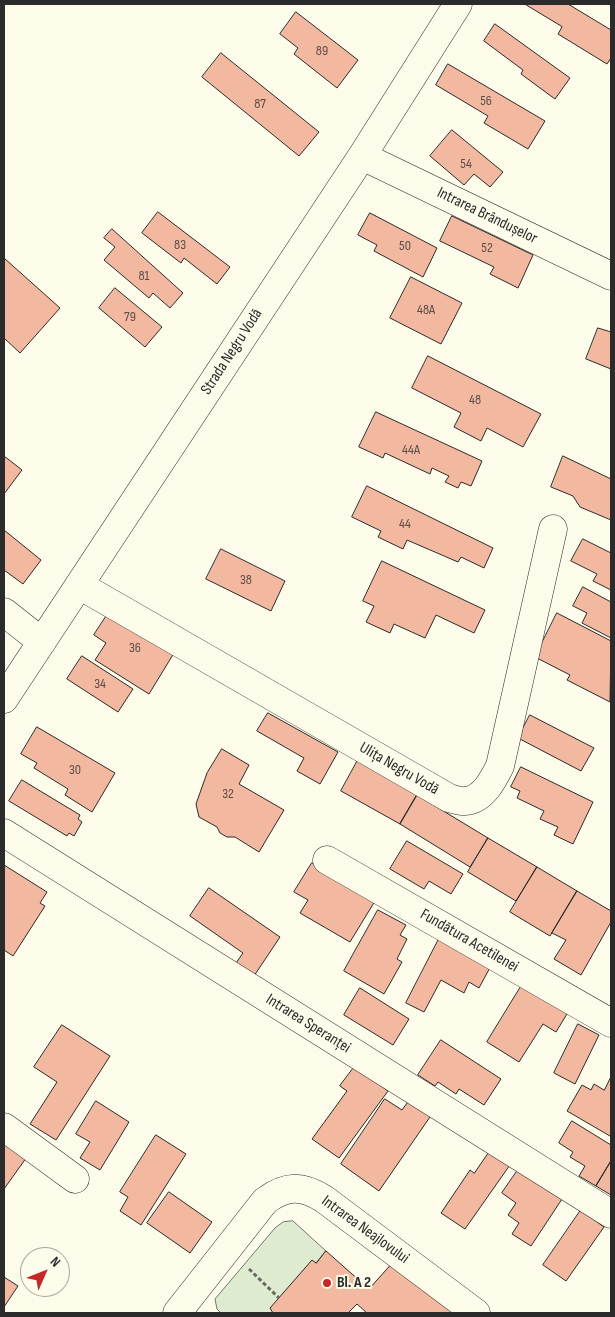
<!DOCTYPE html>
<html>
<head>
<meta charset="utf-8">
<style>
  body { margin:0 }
  #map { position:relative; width:615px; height:1317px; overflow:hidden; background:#fdfbea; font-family:"Sofia Sans Condensed",sans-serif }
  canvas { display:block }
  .frame { position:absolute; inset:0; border:5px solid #2b2b2b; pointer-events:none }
  .north { position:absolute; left:20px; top:1247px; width:50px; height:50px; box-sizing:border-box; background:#fdfbea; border:1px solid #a9a89e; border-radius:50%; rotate:46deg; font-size:14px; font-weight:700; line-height:20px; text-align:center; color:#2b2b2b }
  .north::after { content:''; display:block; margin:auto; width:18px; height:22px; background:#c62828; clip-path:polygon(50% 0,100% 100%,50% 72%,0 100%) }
</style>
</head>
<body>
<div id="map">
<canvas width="615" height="1317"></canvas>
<div class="frame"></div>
<div class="north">N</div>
</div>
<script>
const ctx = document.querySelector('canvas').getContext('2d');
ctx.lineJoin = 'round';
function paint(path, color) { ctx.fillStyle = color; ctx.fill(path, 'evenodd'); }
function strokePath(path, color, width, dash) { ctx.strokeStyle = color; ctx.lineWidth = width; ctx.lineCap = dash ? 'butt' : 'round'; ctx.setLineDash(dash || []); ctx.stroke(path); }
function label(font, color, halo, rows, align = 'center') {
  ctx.font = font + ' "Sofia Sans Condensed",sans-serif'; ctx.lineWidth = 4; ctx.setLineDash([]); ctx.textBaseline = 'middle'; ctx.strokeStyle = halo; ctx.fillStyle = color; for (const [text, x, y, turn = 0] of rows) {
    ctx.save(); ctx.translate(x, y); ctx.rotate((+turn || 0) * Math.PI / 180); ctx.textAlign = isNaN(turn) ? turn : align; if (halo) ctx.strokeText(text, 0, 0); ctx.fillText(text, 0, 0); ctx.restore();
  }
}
const green = new Path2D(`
  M293,1221L326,1251L273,1313H221L217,1309L215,1299L275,1228L283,1222Z`);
paint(green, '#deebd1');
strokePath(green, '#74746e', 1);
const building = new Path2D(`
  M525,4H568L611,30V58L607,64L558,34L562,27Z
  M296,12L358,60L337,88L294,54L298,48L280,34Z
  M495,24L570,78L555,99L521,74L523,70L484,41Z
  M221,53L319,132L299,156L202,77Z
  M448,64L545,121L528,149L484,123L488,116L436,85Z
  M452,130L503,172L490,187L474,174L464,185L430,156Z
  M158,212L230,267L217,284L184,258L181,263L142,233Z
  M370,213L437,248L423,277L374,251L377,245L358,235Z
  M452,216L533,255L518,288L490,274L494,267L440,241Z
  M112,229L183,293L170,308L153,293L149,298L104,260L115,247L104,238Z
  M4,258L60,308L20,353L4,338Z
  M411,277L462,303L441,344L390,318Z
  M115,288L162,327L145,347L99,308Z
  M598,328L611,332V369L586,359Z
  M428,356L541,414L523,447L487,428L481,441L454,427L461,413L412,388Z
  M376,412L482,461L471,486L461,482L458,488L445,482L449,476L432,468L430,474L385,453L383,458L359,447Z
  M4,456L22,470L4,494Z
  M563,456L611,479V520L580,507L573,496L551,487Z
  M367,486L493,548L484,568L461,557L458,562L407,540L403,549L378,537L381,531L352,517Z
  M4,530L41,560L23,584L4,570Z
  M583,539L611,553V590L593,581L597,574L571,561Z
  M221,549L285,581L271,611L206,579Z
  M382,561L485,610L474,633L436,615L425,638L394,624L390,633L366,622L374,606L363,601Z
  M583,587L611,602V638L582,623L587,613L573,606Z
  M109,612L174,653L149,694L95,660L106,643L94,635Z
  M557,613L611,641L610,702L567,680L570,675L535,657Z
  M82,656L133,689L118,712L67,679Z
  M268,713L338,752L320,784L297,771L304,758L257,731Z
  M530,715L594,748L581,771L518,738Z
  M37,727L115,773L92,812L65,795L68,789L34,768L37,763L21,754Z
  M222,749L249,765L239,784L284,810L259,852L235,837H227L220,833L217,827L199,817L196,804L207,773Z
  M358,760L417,795L400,824L341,791Z
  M521,767L593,802L573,844L554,835L558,827L540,819L544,811L517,798L520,791L511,787Z
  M22,780L80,815L78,819L82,822L74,836L69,833L67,836L9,801Z
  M417,795L488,838L470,867L400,824Z
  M488,838L537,867L516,901L468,872Z
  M407,841L463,874L451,894L429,881L424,889L390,869Z
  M312,863L375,901L350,942L300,913L308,900L294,892Z
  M4,865L47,892L40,903L45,906L13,956L4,950Z
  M537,867L577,891L550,936L510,912Z
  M209,888L280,937L254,976L236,963L243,953L190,916Z
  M577,891L611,911V922L581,975L554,959L566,940L552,933Z
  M378,910L406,925L400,935L407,939L397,959L402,962L384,994L344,971Z
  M441,935L493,962L479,988L469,982L464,993L441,980L424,1012L406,1003Z
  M525,980L570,1009L556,1032L543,1024L519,1062L487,1042Z
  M360,988L409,1019L393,1045L344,1015Z
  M578,1024L599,1035L575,1084L554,1073Z
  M62,1025L110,1056L56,1140L30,1124L57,1082L34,1067Z
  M441,1040L501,1079L484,1105L459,1089L456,1094L438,1082L435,1086L418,1075Z
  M355,1066L388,1091L339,1158L312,1139L347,1091L340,1086Z
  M611,1077V1133L610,1136L567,1111L582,1085L591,1090L594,1084L604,1090Z
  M385,1099L402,1110L410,1099L432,1114L379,1191L341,1164Z
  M96,1101L129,1122L100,1170L80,1158L90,1142L76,1134Z
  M572,1121L611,1145V1161L596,1186L579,1176L585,1166L570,1157L573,1152L559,1143Z
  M4,1135L29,1154L4,1189Z
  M156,1135L186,1154L141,1225L120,1211L128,1197L120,1192Z
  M492,1148L512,1162L465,1229L441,1213L470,1170L474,1173Z
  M611,1161V1195L596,1186Z
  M520,1167L564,1196L531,1246L512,1234L519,1223L508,1215L516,1203L502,1193Z
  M169,1192L212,1222L190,1253L147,1223Z
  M581,1210L604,1227L566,1281L543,1265Z
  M326,1251L369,1289L394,1261L462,1313H367L357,1304L348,1313H273L270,1308L312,1260L316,1263Z
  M4,1277L18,1286L4,1307Z`);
paint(building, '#f2b8a0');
strokePath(building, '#2b2b2b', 1);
const minor = new Path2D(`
  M362,156L611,276
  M79,585L449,798C454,799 460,802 465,801C483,800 493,780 500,766L553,529
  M4,612L42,642
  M4,699L362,156L458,4
  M4,833L611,1214
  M327,860L611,1023
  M4,1127L75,1179
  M177,1313L265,1201C286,1185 302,1185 324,1199L476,1313`);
strokePath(minor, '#2b2b2b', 29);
strokePath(new Path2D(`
  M249,1269L279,1298`), '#6a6964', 3, [4, 2.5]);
strokePath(minor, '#fdfbea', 28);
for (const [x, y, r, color] of [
  [327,1283,5,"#c62828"]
]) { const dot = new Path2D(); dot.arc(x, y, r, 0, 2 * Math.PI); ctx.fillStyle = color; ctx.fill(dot); strokePath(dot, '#fdfbea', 2); }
label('14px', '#5d4e48', null, [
  ["89",322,51],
  ["56",486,101],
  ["87",260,104],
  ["54",466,164],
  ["83",180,245],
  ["50",405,246],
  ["52",487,248],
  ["81",144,276],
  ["48A",426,310],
  ["79",130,317],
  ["48",475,400],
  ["44A",411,450],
  ["44",405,524],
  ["38",246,580],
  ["36",135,648],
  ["34",100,684],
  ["30",75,770],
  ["32",228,794]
]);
label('16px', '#2b2b2b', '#fdfbea', [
  ["Intrarea Brândușelor",487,216,26],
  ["Strada Negru Vodă",232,352,-57],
  ["Ulița Negru Vodă",399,769,30],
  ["Fundătura Acetilenei",469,941,30],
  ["Intrarea Speranței",308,1024,32],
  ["Intrarea Neajlovului",365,1230,36]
]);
label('bold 16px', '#2b2b2b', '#fdfbea', [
  ["Bl. A 2",337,1283]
], 'left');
</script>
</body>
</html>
